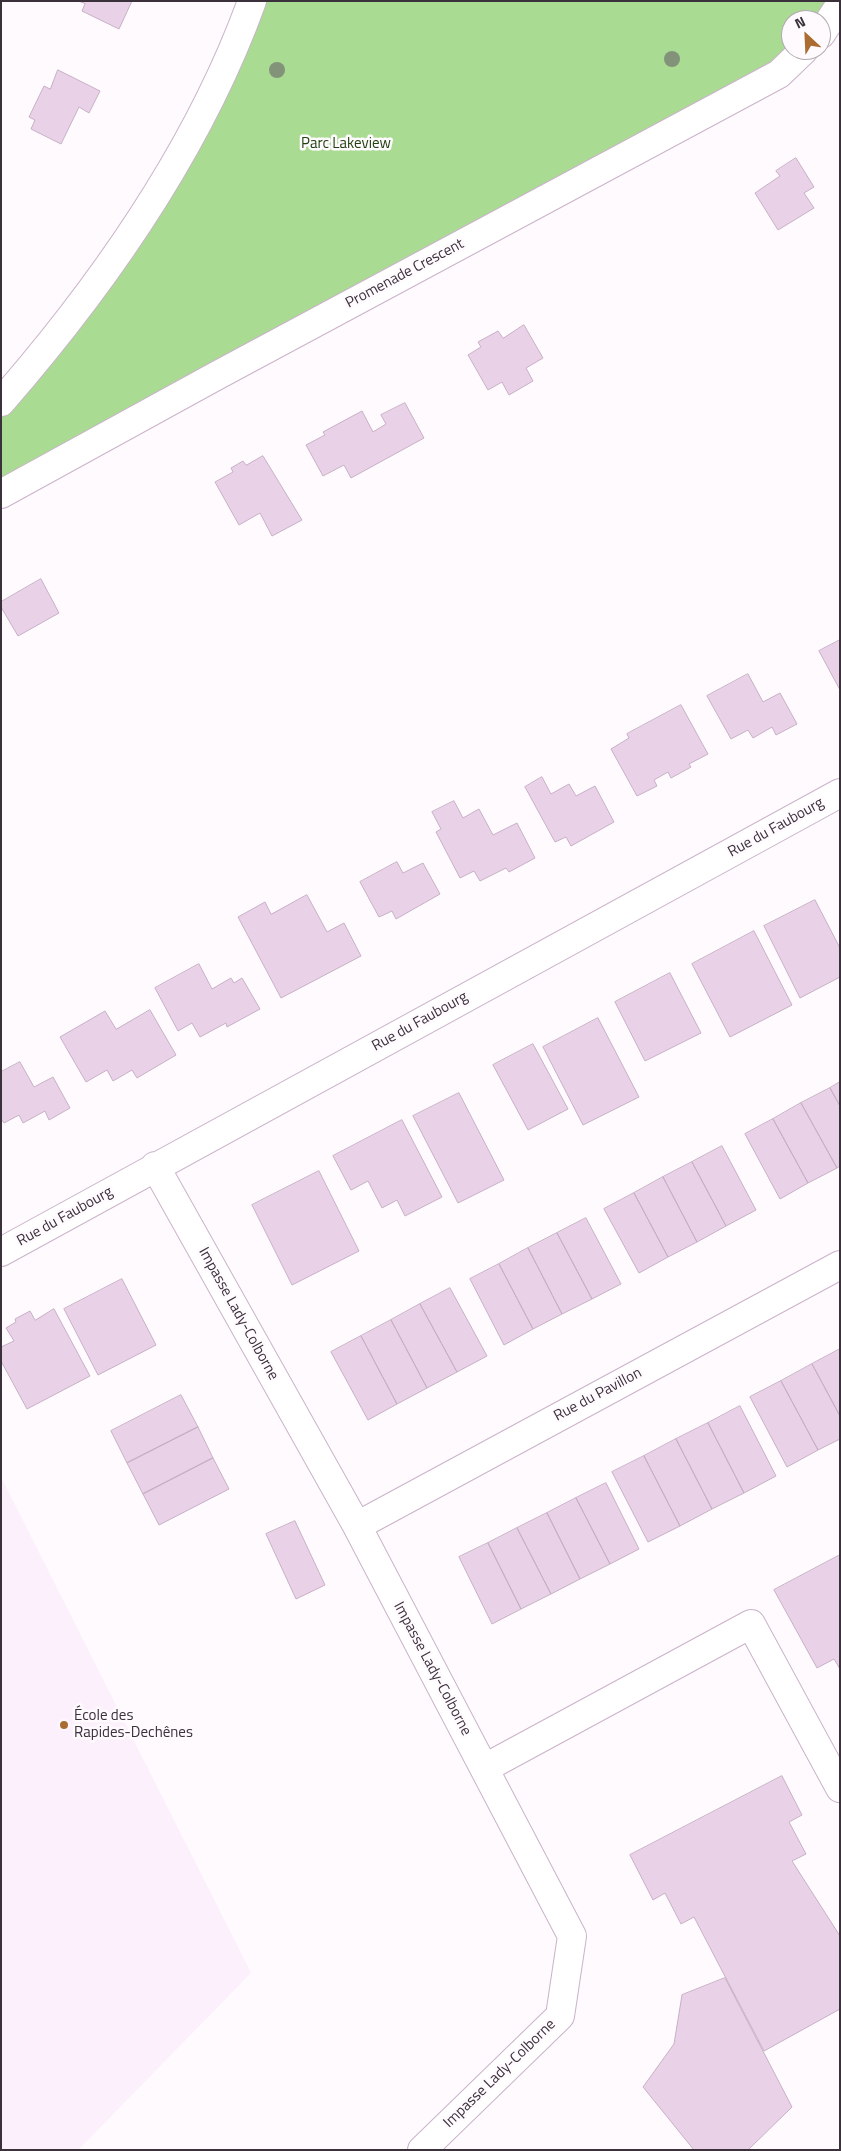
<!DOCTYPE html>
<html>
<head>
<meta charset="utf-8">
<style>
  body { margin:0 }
  #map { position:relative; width:841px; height:2151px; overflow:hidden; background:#fefafe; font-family:"Titillium Web",sans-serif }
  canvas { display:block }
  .frame { position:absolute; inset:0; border:2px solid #3a313a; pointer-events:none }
  .north { position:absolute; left:781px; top:10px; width:50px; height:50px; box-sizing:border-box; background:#fefafe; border:1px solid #b0aab0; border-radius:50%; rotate:335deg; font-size:14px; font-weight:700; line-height:20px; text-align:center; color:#3a313a }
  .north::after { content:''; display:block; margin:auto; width:18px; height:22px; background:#ab6c32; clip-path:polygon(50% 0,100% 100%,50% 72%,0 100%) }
</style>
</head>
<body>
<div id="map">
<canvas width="841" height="2151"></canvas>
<div class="frame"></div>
<div class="north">N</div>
</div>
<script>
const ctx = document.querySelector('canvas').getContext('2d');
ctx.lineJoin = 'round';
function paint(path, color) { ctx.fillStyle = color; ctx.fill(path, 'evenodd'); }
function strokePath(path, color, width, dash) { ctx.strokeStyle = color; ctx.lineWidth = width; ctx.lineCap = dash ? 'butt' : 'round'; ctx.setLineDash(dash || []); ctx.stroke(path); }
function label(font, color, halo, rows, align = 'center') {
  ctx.font = font + ' "Titillium Web",sans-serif'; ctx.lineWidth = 5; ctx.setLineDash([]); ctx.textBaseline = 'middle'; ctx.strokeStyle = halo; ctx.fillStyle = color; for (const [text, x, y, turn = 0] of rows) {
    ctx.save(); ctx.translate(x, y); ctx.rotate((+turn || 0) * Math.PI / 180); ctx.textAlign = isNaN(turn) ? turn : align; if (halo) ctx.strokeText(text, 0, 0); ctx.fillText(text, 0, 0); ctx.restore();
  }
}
paint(new Path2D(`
  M1,1477L251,1973L78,2150H1Z`), '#fbf0fb');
paint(new Path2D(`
  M252,1H840L821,20H791V50H804L1,494V402L120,253Z`), '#aadb93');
const building = new Path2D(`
  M79,1H132L119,29L82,11L85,4Z
  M58,70L100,91L89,113L79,107L61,144L31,129L35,120L29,117L44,86L50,89Z
  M796,158L814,187L804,193L814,208L778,230L755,193L780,176L776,171Z
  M524,325L543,358L526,368L533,381L509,395L502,382L488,390L468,355L481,347L478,342L498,331L503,338Z
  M405,403L424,438L351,478L344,465L323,476L306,445L325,435L323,432L362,411L373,432L386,424L381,415Z
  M263,456L302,520L272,536L260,513L239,525L215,482L233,472L231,468L243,461L246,465Z
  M41,579L59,613L18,636L1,607V602Z
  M840,640V690L819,651Z
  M748,674L763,702L780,693L797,724L776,735L772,727L753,738L748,730L731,739L707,696Z
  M681,705L708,754L689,764L691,767L671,778L668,772L654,780L657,786L637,796L611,749L629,738L627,734Z
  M542,777L551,794L569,784L576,796L595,786L614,822L571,846L566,837L555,842L525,787Z
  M454,801L463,818L479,809L493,835L517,823L535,858L509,872L506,868L480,881L474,871L460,878L436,832L441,829L432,812Z
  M397,862L403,873L423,863L440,894L396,919L392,911L379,917L360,882Z
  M307,895L327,932L344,923L361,956L281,998L238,917L265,902L271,914Z
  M815,900L840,948V977L800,998L764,926Z
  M754,931L792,1005L730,1037L692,964Z
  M199,964L212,989L231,978L234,983L242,978L260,1009L227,1027L226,1023L200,1037L192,1023L178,1031L155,988Z
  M670,973L701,1033L645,1061L615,1002Z
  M150,1010L176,1055L137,1078L132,1070L113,1081L107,1070L86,1082L60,1037L105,1011L116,1029Z
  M598,1018L639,1097L583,1125L543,1047Z
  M533,1044L568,1109L528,1130L493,1065Z
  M20,1062L34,1087L53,1077L70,1108L49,1120L45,1111L23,1123L19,1115L4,1123L1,1119V1072Z
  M840,1082V1106L830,1088Z
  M830,1088L840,1106V1166L837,1168L801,1103Z
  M459,1093L504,1180L458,1203L413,1116Z
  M801,1103L837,1168L808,1183L773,1119Z
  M773,1119L808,1183L780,1199L745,1134Z
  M402,1120L442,1197L405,1216L397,1200L382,1208L368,1181L351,1190L333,1156Z
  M722,1146L756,1210L726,1226L692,1162Z
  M692,1162L726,1226L697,1242L663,1177Z
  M319,1171L359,1251L292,1285L252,1205Z
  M663,1177L697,1242L668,1257L634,1193Z
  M634,1193L668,1257L639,1273L604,1209Z
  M586,1218L621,1284L592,1299L557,1233Z
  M557,1233L592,1299L562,1314L528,1248Z
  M528,1248L562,1314L533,1329L499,1264Z
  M499,1264L533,1329L504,1345L470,1279Z
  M122,1279L156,1345L98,1375L64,1309Z
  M450,1288L487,1356L457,1372L420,1304Z
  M420,1304L457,1372L427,1388L391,1320Z
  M54,1309L90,1376L27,1409L1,1361V1347L14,1341L6,1328L16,1322L15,1319L30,1311L35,1320Z
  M391,1320L427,1388L397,1404L361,1336Z
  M361,1336L397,1404L368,1420L331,1352Z
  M840,1349V1416L812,1364Z
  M812,1364L840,1416V1439L818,1450L781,1381Z
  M781,1381L818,1450L787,1467L750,1397Z
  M181,1395L198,1427L127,1463L111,1431Z
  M740,1406L776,1476L744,1493L708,1423Z
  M708,1423L744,1493L712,1509L676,1439Z
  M198,1427L213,1458L143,1494L127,1463Z
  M676,1439L712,1509L680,1526L644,1456Z
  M644,1456L680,1526L648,1542L612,1472Z
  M213,1458L229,1489L159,1525L143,1494Z
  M606,1483L639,1549L610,1564L576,1498Z
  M576,1498L610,1564L580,1579L547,1513Z
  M547,1513L580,1579L551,1594L517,1528Z
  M295,1521L325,1585L296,1599L266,1534Z
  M517,1528L551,1594L521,1609L488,1543Z
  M488,1543L521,1609L492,1624L459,1557Z
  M840,1555V1669L834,1659L817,1668L774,1590Z
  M782,1776L802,1815L789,1822L806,1854L792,1861L840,1936V2009L764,2051L694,1917L681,1924L665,1893L653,1900L630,1855Z
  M725,1978L792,2107L748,2150H694L643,2087L674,2044L682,1995Z`);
paint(building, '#e9d1e7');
strokePath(building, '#c7b0c5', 1);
const minor = new Path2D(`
  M821,34L840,5
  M1,402C103,285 199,148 252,1
  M1,494L216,376L779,74L804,50
  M155,1166L357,1526L572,1936L560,2016L422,2150
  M1,1252L840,793
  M357,1526L840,1265
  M485,1768L751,1624L840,1788`);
strokePath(minor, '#cab3c9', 30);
strokePath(minor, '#fff', 28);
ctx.fillStyle = '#839379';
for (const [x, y] of [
  [672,59],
  [277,70]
]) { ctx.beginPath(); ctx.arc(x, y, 8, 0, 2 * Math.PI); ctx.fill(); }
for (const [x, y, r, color] of [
  [64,1725,5,"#ab6c32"]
]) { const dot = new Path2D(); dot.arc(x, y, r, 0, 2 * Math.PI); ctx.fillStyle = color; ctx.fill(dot); strokePath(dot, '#fefafe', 2); }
label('15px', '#1f3f0c', '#fefafe', [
  ["Parc Lakeview",346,144]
]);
label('15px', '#3a313a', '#fefafe', [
  ["Promenade Crescent",405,274,-28],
  ["Rue du Faubourg",776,828,-29],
  ["Rue du Faubourg",420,1022,-29],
  ["Rue du Faubourg",65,1217,-29],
  ["Impasse Lady-Colborne",238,1314,61],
  ["Rue du Pavillon",598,1395,-28],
  ["Impasse Lady-Colborne",432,1669,62],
  ["Impasse Lady-Colborne",500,2074,-44]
]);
label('15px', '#3a313a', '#fefafe', [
  ["École des",74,1716],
  ["Rapides-Dechênes",74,1733]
], 'left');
</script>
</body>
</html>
